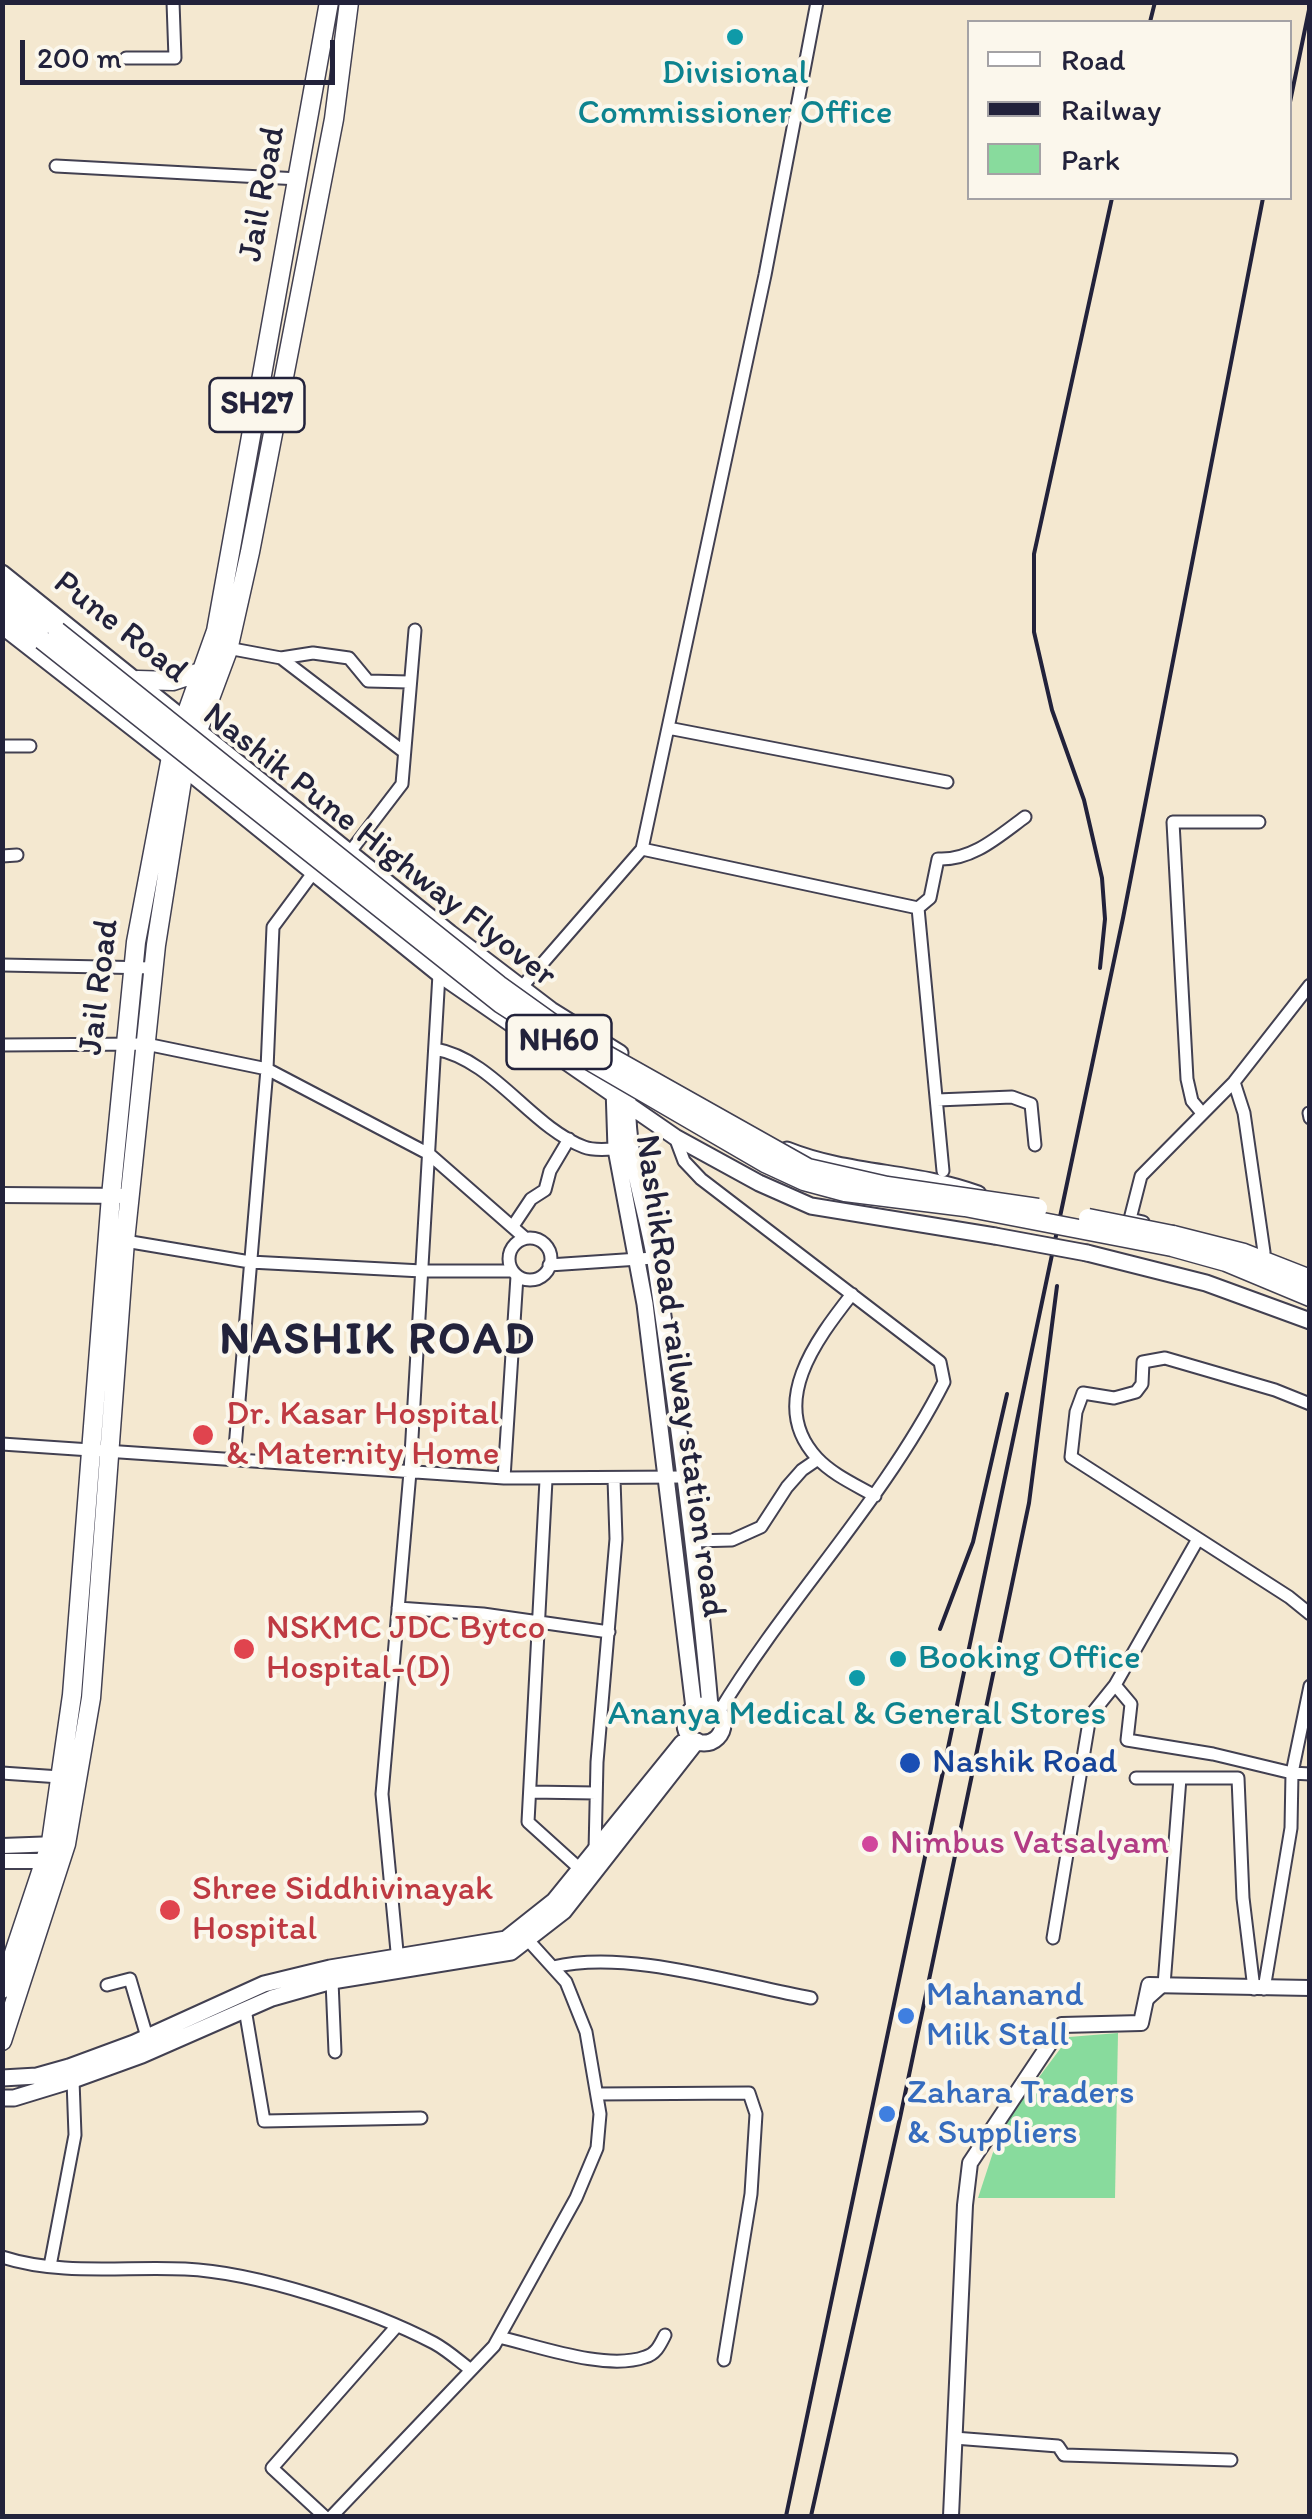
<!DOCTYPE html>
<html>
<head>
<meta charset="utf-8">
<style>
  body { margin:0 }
  #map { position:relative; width:1312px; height:2519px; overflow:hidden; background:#f4e8d0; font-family:Itim,sans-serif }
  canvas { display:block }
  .frame { position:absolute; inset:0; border:5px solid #22223b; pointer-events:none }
  .legend { position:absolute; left:967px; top:20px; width:325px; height:180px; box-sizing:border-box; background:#fbf7ec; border:2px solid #a4a2a5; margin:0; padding:12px 18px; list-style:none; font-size:30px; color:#22223b }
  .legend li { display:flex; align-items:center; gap:20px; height:50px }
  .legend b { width:50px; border:2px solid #a4a2a5 }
  .scale { position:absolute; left:20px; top:40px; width:315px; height:45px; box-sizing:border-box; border:5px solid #22223b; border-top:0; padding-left:12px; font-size:30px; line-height:35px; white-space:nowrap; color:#22223b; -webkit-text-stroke:8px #fbf7ec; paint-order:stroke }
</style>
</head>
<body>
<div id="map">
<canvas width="1312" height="2519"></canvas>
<div class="frame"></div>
<ul class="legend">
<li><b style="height:12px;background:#fff"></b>Road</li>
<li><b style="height:12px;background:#22223b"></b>Railway</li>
<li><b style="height:28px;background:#88db9d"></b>Park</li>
</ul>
<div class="scale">200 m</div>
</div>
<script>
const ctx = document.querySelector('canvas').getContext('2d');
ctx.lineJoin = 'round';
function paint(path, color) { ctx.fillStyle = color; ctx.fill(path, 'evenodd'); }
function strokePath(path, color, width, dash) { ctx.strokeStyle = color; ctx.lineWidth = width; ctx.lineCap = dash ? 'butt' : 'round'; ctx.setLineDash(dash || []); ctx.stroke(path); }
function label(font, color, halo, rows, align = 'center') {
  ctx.font = font + ' Itim,sans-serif'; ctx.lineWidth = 8; ctx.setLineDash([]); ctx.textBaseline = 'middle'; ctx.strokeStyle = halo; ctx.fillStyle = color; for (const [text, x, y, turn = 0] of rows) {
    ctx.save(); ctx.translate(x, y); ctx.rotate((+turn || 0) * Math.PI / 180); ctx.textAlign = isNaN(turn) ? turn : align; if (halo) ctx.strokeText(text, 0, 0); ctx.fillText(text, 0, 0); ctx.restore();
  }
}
paint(new Path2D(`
  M1118,2033L1115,2198H978L1001,2128L1069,2037Z`), '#88db9d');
const minor = new Path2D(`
  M126,58H175L173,2
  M56,166L299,179
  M222,647L281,658L313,653L349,658L368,681L409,682
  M281,658L404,752
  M668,728L947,782
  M2,746H30
  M642,849L765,275L817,2
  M350,852L402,784L415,630
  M2,856L17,855
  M918,908L930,898L938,859C972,861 999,836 1025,817
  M2,965L154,968
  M521,988L642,849L918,908L943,1171
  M2,1045L146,1044L267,1069L273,927L313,873
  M435,1049C493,1059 531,1127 584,1147C594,1151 605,1149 616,1149
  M1234,1082L1244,1113L1264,1252
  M937,1100L1012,1097L1031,1104L1035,1145
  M1202,1113L1192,1101L1187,1079L1173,822H1259
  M1309,1113L1310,1118
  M675,1137L684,1161L701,1179L940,1362L944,1382C883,1502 788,1598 719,1712
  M1143,1222L1130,1219L1141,1176L1234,1082L1310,985
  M513,1226L531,1199L545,1190L550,1171L569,1139
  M509 1259a21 21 0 1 1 42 0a21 21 0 1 1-42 0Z
  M125,1241L250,1262L422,1271H512
  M549,1265L654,1258
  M852,1294C816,1340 767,1404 817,1458C833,1475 856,1485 875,1496
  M1310,1404L1275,1390L1165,1358L1143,1362L1142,1384L1136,1392L1114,1398L1083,1393L1076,1412L1071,1457L1289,1597L1310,1614
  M2,1444L504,1478L685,1477
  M234,1460L267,1069L429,1154L525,1238
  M504,1478L517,1276
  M546,1480L528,1822L580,1869
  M1198,1539L1115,1685L1131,1704L1127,1740L1213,1754L1292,1773L1291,1828L1264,1989
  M694,1541L732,1540L761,1527L787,1487L802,1470L818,1459
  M398,1608L483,1614L609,1632
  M1310,1686L1292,1773L1310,1774
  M2,1773L60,1777
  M1136,1778H1238L1243,1898L1254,1989
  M530,1792L596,1793
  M595,1851L597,1762L616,1539L614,1479
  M1053,1938L1090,1716L1115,1685
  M398,1962L382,1794L410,1472L439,974
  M553,1967C628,1949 735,1984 811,1998
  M332,1981L335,2052
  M107,1985L130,1979L147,2037
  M1145,2002L1164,1985L1180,1778
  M245,2009L264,2121L421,2118
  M597,2094L749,2093L756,2114L751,2194L724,2360
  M2,2257C61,2276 125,2266 185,2269C256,2272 371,2310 434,2343C447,2350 459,2361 471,2370
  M50,2266L75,2135L73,2080
  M499,2337C538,2346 606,2371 645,2357C656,2354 660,2345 665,2335
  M954,2438L1058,2446L1064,2455L1231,2460
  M324,2516L272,2468L396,2327
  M332,2516L494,2346L576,2198L597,2148L600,2114L586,2032L566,1982L527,1939`);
const tertiary = new Path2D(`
  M2,1195L131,1196
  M2,1846L57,1844
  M2,1861H51
  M951,2516L965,2205L970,2163L1062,2025L1141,2023L1149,1985L1310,1988`);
const secondary = new Path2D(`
  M2,573L450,933L551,1010L620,1053
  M2,626L184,768L439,974L675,1137L759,1183L811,1206L995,1236
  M614,1088L616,1149L645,1304L694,1708
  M628,1097C625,1154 646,1205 655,1261C677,1409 697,1557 710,1706
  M787,1150C849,1175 916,1171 978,1194
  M1087,1253L1206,1283L1310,1321
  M685 1724a19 19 0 1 1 38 0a19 19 0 1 1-38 0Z
  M2,2078L37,2076L69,2067L134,2043L264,1984L330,1968L506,1939L554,1901L682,1743
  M2,2098H14L73,2080L142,2055L272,1998L332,1981L511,1952L564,1911L697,1741`);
const primary = new Path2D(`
  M138,680L173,681L203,671
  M2,1989L51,1842L72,1695L111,1196L136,942L171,757L216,631L329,2
  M2,2041L66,1844L91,1698L125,1241L156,945L184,768L228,650L250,552L334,119L349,2`);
const trunk = new Path2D(`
  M2,588L57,631
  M2,609L42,640
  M1173,1235L1244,1253L1310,1279
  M1172,1247L1226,1262L1310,1297`);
strokePath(minor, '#424051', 15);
strokePath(tertiary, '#424051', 18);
strokePath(secondary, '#424051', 19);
strokePath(primary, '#424051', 21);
strokePath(trunk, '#424051', 21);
strokePath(minor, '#fff', 11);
strokePath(tertiary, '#fff', 14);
strokePath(secondary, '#fff', 15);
strokePath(primary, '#fff', 18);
strokePath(trunk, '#fff', 18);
strokePath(new Path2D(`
  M1150,22L1155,2
  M1290,102L1310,5
  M1100,968L1105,919L1102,878L1084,800L1052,710L1034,632V554L1112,198
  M940,1629L973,1542L1007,1394
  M786,2516L1123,918L1263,198
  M811,2516L900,2118L1029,1503L1057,1286`), '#22223b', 4);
const secondaryBridge = new Path2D(`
  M995,1236L1087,1253`);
const trunkBridge = new Path2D(`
  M57,631L499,985L559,1028L808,1168L887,1186L1038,1208
  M42,640L501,1004L593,1063L765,1163L804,1181L845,1192L965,1207L1172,1247
  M1088,1218L1173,1235`);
strokePath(secondaryBridge, '#424051', 19, []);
strokePath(trunkBridge, '#424051', 21, []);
strokePath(secondaryBridge, '#fff', 15);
strokePath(trunkBridge, '#fff', 18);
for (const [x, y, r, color] of [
  [735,37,10,"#0f9aa8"],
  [203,1435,12,"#e0444e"],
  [244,1649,12,"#e0444e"],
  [898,1659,10,"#0f9aa8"],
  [857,1678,10,"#0f9aa8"],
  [910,1763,12,"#1a4fb4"],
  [870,1844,10,"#d1479c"],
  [170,1910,12,"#e0444e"],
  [906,2016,10,"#3f7fe0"],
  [887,2114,10,"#3f7fe0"]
]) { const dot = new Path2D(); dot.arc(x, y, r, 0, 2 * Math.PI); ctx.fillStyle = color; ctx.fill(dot); strokePath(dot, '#fbf7ec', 4); }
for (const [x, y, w] of [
  [257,405,95],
  [559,1042,105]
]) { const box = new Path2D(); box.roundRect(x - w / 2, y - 27, w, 54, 8); ctx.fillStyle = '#fbf7ec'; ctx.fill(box); strokePath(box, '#22223b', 2.5); }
label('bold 32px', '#22223b', null, [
  ["SH27",257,405],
  ["NH60",559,1042]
]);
label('35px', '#0d838f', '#fbf7ec', [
  ["Divisional",735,74],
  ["Commissioner Office",735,114],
  ["Booking Office",918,1659,"left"],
  ["Ananya Medical & General Stores",857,1715]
]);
label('35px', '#22223b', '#fbf7ec', [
  ["Jail Road",263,194,-80],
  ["Pune Road",120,628,38],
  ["Nashik Pune Highway Flyover",379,846,38],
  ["Jail Road",100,987,-83],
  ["NashikRoad railway station road",679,1376,82]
]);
label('35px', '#be3a42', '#fbf7ec', [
  ["Dr. Kasar Hospital",226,1415],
  ["& Maternity Home",226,1455],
  ["NSKMC JDC Bytco",266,1629],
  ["Hospital-(D)",266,1669],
  ["Shree Siddhivinayak",192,1890],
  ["Hospital",192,1930]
], 'left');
label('35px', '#164399', '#fbf7ec', [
  ["Nashik Road",932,1763]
], 'left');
label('35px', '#b23c85', '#fbf7ec', [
  ["Nimbus Vatsalyam",890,1844]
], 'left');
label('35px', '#366cbe', '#fbf7ec', [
  ["Mahanand",926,1996],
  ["Milk Stall",926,2036],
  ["Zahara Traders",907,2094],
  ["& Suppliers",907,2134]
], 'left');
ctx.letterSpacing = '2.5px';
label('bold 45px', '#22223b', '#fbf7ec', [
  ["NASHIK ROAD",378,1342]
]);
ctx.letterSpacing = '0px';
</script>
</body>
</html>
